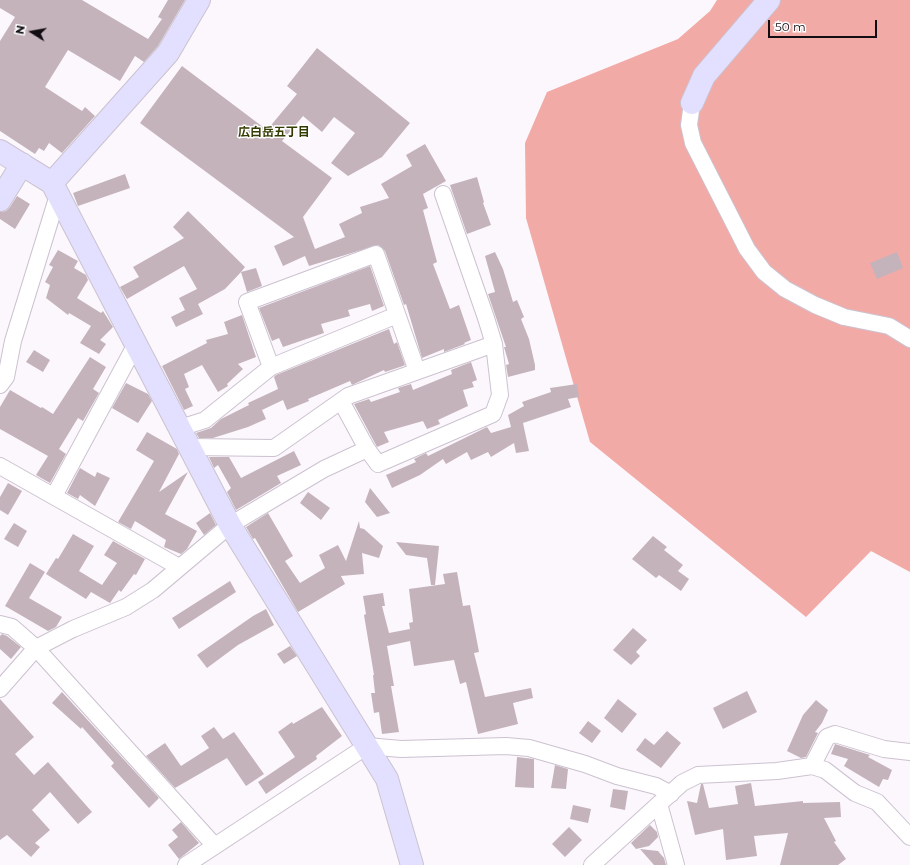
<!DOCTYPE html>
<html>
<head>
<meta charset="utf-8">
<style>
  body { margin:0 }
  #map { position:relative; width:910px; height:865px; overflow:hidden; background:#fcf7fd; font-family:Montserrat,sans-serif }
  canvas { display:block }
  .north { position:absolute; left:12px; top:12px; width:40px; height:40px; -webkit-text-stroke:3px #fff; paint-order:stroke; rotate:281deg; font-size:11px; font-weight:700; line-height:16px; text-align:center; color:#110d12 }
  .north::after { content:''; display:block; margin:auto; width:14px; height:18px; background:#110d12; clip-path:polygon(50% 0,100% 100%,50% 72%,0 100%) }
  .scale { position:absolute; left:768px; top:20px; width:109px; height:18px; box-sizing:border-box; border:2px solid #110d12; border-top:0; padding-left:5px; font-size:12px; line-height:14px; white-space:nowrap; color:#110d12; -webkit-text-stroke:3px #fff; paint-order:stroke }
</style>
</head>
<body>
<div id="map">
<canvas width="910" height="865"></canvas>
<div class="north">N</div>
<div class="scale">50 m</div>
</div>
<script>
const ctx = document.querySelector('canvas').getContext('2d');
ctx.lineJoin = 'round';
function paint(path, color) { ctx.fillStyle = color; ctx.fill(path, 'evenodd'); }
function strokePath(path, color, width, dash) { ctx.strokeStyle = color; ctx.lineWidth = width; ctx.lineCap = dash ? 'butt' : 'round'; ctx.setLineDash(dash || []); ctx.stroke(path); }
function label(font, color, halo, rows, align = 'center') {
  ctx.font = font + ' Montserrat,"Noto Sans JP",sans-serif'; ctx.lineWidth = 3; ctx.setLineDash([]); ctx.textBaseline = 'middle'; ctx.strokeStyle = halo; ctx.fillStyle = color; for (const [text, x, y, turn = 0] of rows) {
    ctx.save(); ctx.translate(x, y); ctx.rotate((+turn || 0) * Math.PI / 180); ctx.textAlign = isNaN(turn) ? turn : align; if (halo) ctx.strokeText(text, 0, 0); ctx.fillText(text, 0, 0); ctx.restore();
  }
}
paint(new Path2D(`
  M717,0H910V572L871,551L806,617L590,442L526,218L525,143L547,92L678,39L710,11Z`), '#f2aaa6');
paint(new Path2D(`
  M0,0H82L148,39L162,19L158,17L168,0H185L158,46L144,62L135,56L120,81L68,50L45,87L82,111L85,107L95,116L62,153L49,143L44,151L39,148L35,154L0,131V41L15,17L0,8Z
  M317,48L410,123L382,157L348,176L331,163L355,133L334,117L322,132L303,116L282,141L332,178L303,217L315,249L345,237L339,224L362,213L360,207L389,198L381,184L412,166L406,155L425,144L446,181L423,194L428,208L423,210L437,262L433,264L450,309L459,305L471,340L464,343L465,344L444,352V349L422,358L406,304L404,305L385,251L378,245L309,266L305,256L283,266L274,246L294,237L140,123L182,66L267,130L297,94L287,86Z
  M125,174L130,188L78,206L73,193Z
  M477,177L484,202L483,203L491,225L467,234L450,185Z
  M17,196L30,204L15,229L0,219V212L6,211L10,207Z
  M188,211L245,267L241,272L256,268L262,286L247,292L241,272L225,289L198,304L203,314L176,327L171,317L185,310L179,298L197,289L184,266L127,299L120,287L139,277L133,267L184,238L173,227Z
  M58,250L78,261L74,268L86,275L88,280L77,298L101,313L103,311L113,327L100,340L106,344L99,354L80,343L91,326L69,313L68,315L46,298L50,285L45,282L53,267L49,265Z
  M495,252L503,269L513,302L517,300L524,317L521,319L529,339L535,365V370L508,377L506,365L509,364L504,347H506L488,294L495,292L485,256Z
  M897,252L903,268L877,279L870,263Z
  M370,266L384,306L372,311L370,304L348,310L350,316L321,324L324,333L283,347L279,338L272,341L259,308Z
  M242,315L256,357L238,364L243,369L227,384L228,386L218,392L202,365L184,374L189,387L185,389L193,406L184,410L162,366L207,343L206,340L228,334L224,322Z
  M389,329L394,344L397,342L405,365L403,366L385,372L384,370L352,385L350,381L308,399L309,401L287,410L283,400L262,410L266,419L248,427L213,438H199L196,433L211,428L221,419L249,405L248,403L278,389L274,377L276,375Z
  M34,350L50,360L43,372L26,362Z
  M90,357L106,367L93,389L99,393L83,421L78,418L59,449L66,454L50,483L36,475L48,456L0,429V407L10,390L41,408L42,407L53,414Z
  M471,362L477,380L472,382L474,387L463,390L468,406L438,420L440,424L427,429L423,421L384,432L389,442L377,447L354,404L369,399L371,402L400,392L398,388L411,384L413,390L452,374L451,370Z
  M126,383L148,394L152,401L138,423L112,408Z
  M577,384L579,397L568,399L571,407L523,423L529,451L516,453L514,443L491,457L488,452L471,460L467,452L446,464L443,459L420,475L392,488L386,475L416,462L414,459L426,453L428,456L487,427L491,433L511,427L508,415L524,406L522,402L551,392L550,388Z
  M147,432L177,449L179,454L159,492L188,472L165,514L197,531L187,549L181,554L164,547L166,540L135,521L131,529L118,522L154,461L136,450Z
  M294,451L301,465L277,476L281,483L236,510L227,492L231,488L218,465L214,468L209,457H229L241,478Z
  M80,468L95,477L97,472L110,478L95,506L80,495L78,499L67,493Z
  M8,483L22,491L8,515L0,510V497Z
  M370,488L390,513L377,517L365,502Z
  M308,492L330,508L321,520L300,503Z
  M210,513L216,525L204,535L196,523Z
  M268,513L293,556L285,561L300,583L325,568L319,555L338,545L346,561L359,521L360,528L364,529L383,546L379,558L362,553L364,574L341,576L345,584L298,612L255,538L253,539L246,527Z
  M14,523L27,531L18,547L4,539Z
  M73,534L94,546L79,571L102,585L117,563L104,555L113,541L145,559L136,575L134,574L121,592L119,590L110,603L91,592L86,599L46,574L56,558L58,559Z
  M653,536L667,547L664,550L683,565L678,571L689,579L681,591L659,575L656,578L632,559Z
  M396,542L439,546L435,585H431L427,558L406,555Z
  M30,563L45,572L29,598L62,617L56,627L48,631L5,606Z
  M457,572L463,606L470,605L479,652L474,653L485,697L531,688L533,698L513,703L518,724L478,734L466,682L460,684L454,660L414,666L410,641L387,646L394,686H391L399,732L382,734L379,712L374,713L371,693H375L373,675H374L364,615L366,614L363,596L383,593L385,606H382L389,633L410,629L409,623L413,622L409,589L445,584L443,574Z
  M230,581L236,592L179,629L172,618Z
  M266,609L274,625L238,645L207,668L197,655L253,616Z
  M633,628L647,640L636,652L640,656L631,665L613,650Z
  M2,634L7,636L21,647L11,659L0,649V636Z
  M290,646L297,656L284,664L277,654Z
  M747,691L757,712L723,729L713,708Z
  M62,692L159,798L149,808L111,766L114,763L82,727L81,729L52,703Z
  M0,699L34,737L15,754L34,775L48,762L92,812L78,824L50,792L32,810L50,830L35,843L40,847L31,857L7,835L0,840Z
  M618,699L637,714L622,733L604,718Z
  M816,700L828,710L822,723L815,732L818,733L806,757L801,758L787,751L803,715Z
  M322,707L342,736L316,756L317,759L266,794L258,782L295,757L278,732L292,722L293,724Z
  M588,721L601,731L592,743L579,733Z
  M214,727L223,739L234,732L264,774L246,786L227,758L175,788L146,756L165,743L181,766L209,748L201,736Z
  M667,731L681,743L661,768L636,750L645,738L654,745Z
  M835,744L870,755L868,757L892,770L888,780L883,779L879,787L844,766L848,759L831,754Z
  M517,757L534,759V788L515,787Z
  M555,765L568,769L566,789L551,788Z
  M751,783L755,806L803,801V803L840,802L841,817L824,818L836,841L834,842L846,859L838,865H780L788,833L754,836L757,856L726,860L723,829L695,835L687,801L697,803L701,784H703L709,808L738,804L735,786Z
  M613,789L628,791L625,810L610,807Z
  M573,805L591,809L588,823L570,819Z
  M181,822L199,843L179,859L168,845L178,837L172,830Z
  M650,825L657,832L658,837L649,846L636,849L631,843Z
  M569,827L582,840L565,857L552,844Z
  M640,849L658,851L664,858L666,865H654Z`), '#c5b3bb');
const street = new Path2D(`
  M692,103L689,125L693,143L747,249L764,272L785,289L815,305L844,317L889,326L910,339
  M271,367L247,302L376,254L417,371
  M0,385L6,377L13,341L58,195
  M341,401L367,449L378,464L493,414L500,395L494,344L486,318L443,194
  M180,428L205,420L271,367L397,315
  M190,447L274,448L348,396L494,344
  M0,466L179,567
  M54,496L136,344
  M0,624L12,627L36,648L215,846
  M0,689L36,648L73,629L126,607L153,590L230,525L324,469L367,449
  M812,766L827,737L835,734L884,749L910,752
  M659,804L676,865
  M186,865L367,746L401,749L506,746L529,748L585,764L617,776L656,786L671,794
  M592,865L682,783L698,775L777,771L812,766L825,770L855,793L877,802L910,837`);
const secondary = new Path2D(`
  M692,103L704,76L769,0
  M0,151L52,183L230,525L387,779L412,865
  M52,183L168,53L199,0
  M0,200L22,164`);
strokePath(street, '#ccc2d0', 18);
strokePath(secondary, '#ccc2d0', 24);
strokePath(street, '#fff', 16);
strokePath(secondary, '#e2e0fe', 22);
label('bold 12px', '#333b00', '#fff', [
  ["広白岳五丁目",274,132]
]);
</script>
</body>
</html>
